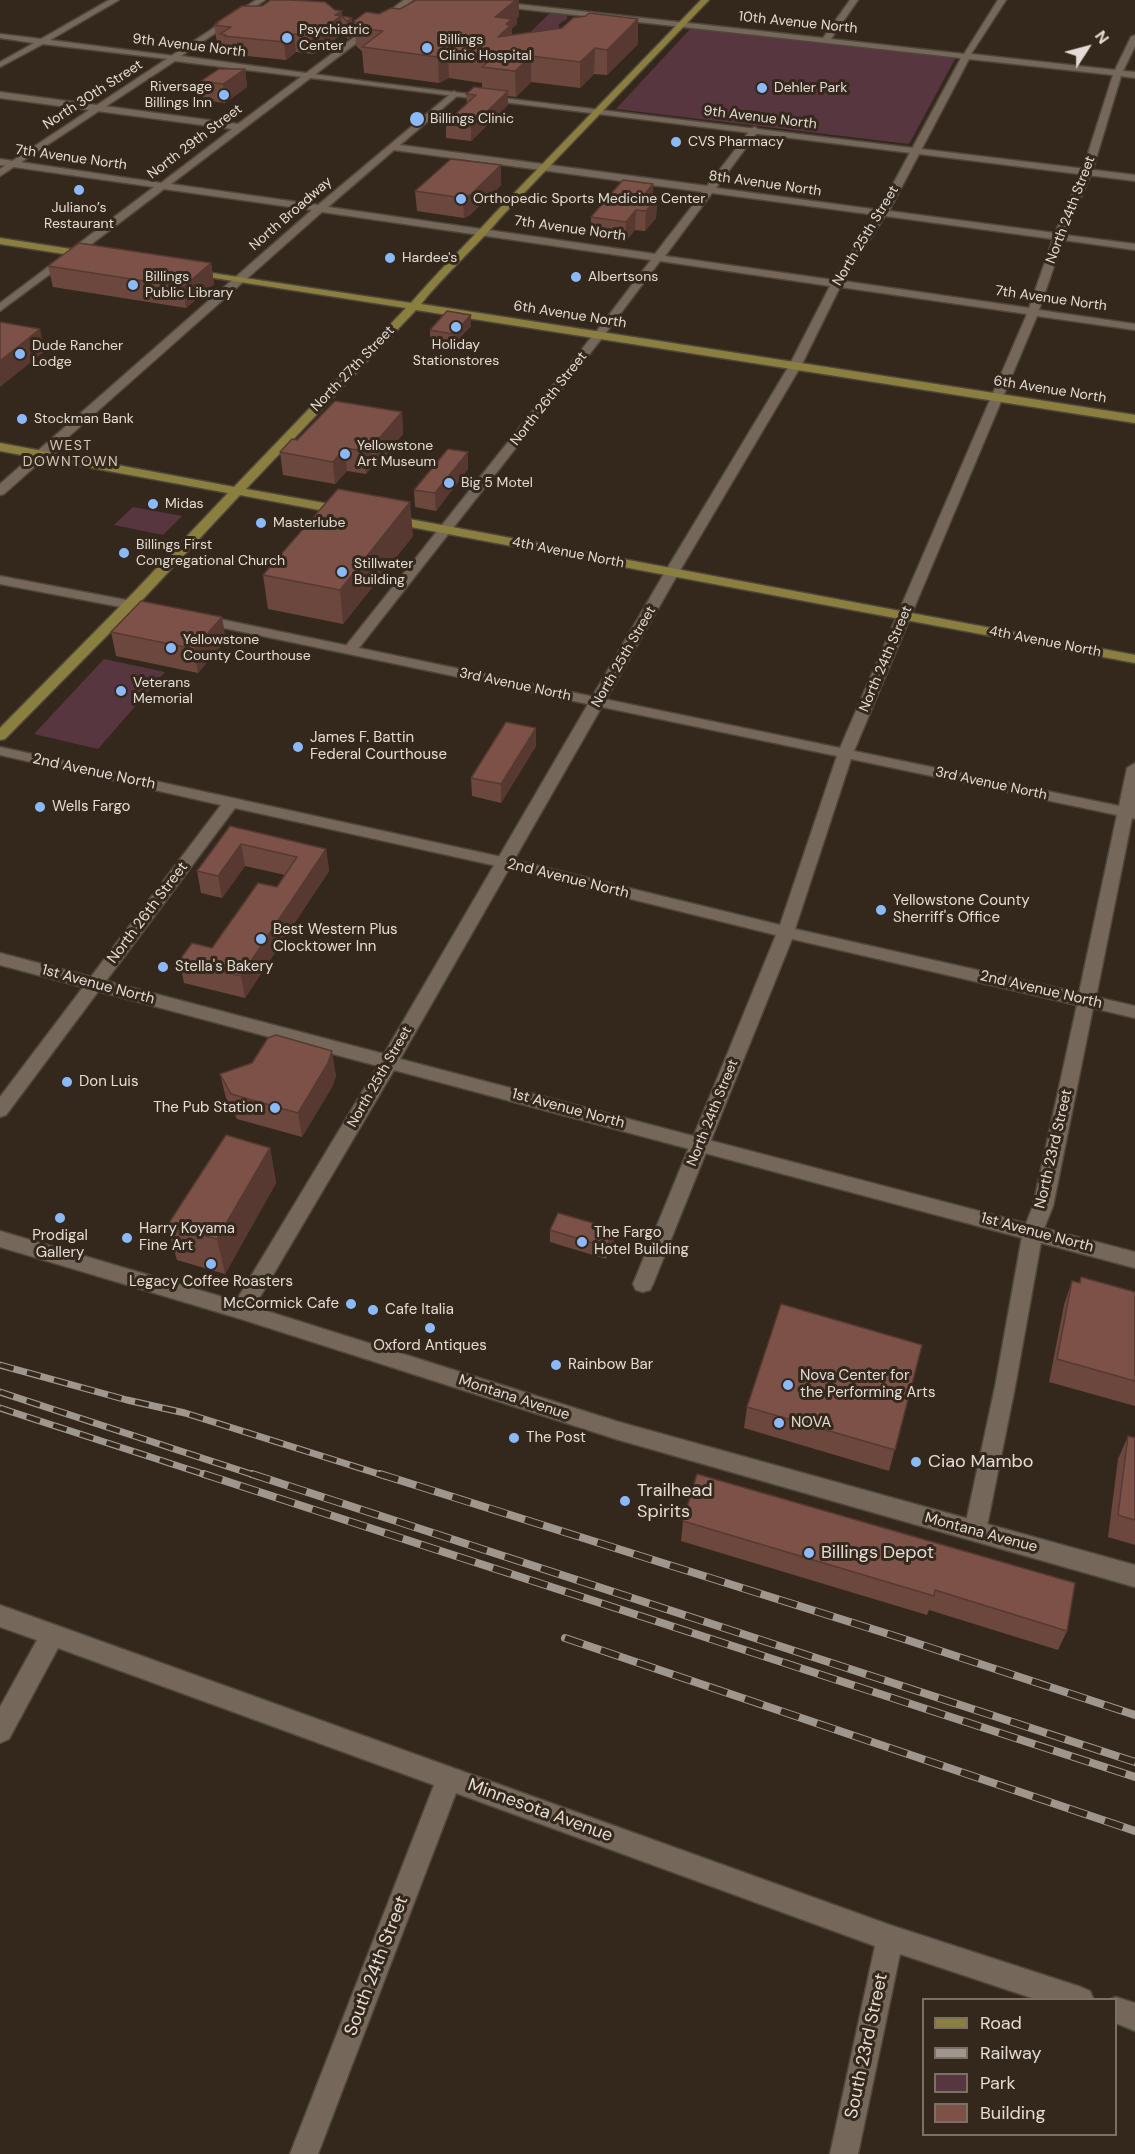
<!DOCTYPE html>
<html>
<head>
<meta charset="utf-8">
<style>
  body { margin:0 }
  #map { position:relative; width:1135px; height:2154px; overflow:hidden; background:#34281c; font-family:"DM Sans",sans-serif }
  canvas { display:block }
  .legend { position:absolute; left:922px; top:1998px; width:195px; height:138px; box-sizing:border-box; background:#34281c; border:2px solid #7a7066; margin:0; padding:8px 10px; list-style:none; font-size:18px; color:#e3dcd4 }
  .legend li { display:flex; align-items:center; gap:12px; height:30px }
  .legend b { width:30px; border:2px solid #7a7066 }
  .north { position:absolute; left:1057px; top:18px; width:60px; height:60px; -webkit-text-stroke:4px #34281c; paint-order:stroke; rotate:54deg; font-size:16px; font-weight:700; line-height:24px; text-align:center; color:#e3dcd4 }
  .north::after { content:''; display:block; margin:auto; width:21px; height:27px; background:#e3dcd4; clip-path:polygon(50% 0,100% 100%,50% 72%,0 100%) }
</style>
</head>
<body>
<div id="map">
<canvas width="1135" height="2154"></canvas>
<ul class="legend">
<li><b style="height:8px;background:#8b7f3f"></b>Road</li>
<li><b style="height:8px;background:#9f968d"></b>Railway</li>
<li><b style="height:16px;background:#573640"></b>Park</li>
<li><b style="height:16px;background:#7c5248"></b>Building</li>
</ul>
<div class="north">N</div>
</div>
<script>
const ctx = document.querySelector('canvas').getContext('2d');
ctx.lineJoin = 'round';
function paint(path, color) { ctx.fillStyle = color; ctx.fill(path, 'evenodd'); }
function strokePath(path, color, width, dash) { ctx.strokeStyle = color; ctx.lineWidth = width; ctx.lineCap = dash ? 'butt' : 'round'; ctx.setLineDash(dash || []); ctx.stroke(path); }
function label(font, color, halo, rows, align = 'center') {
  ctx.font = font + ' "DM Sans",sans-serif'; ctx.lineWidth = 6; ctx.setLineDash([]); ctx.textBaseline = 'middle'; ctx.strokeStyle = halo; ctx.fillStyle = color; for (const [text, x, y, turn = 0] of rows) {
    ctx.save(); ctx.translate(x, y); ctx.rotate((+turn || 0) * Math.PI / 180); ctx.textAlign = isNaN(turn) ? turn : align; if (halo) ctx.strokeText(text, 0, 0); ctx.fillText(text, 0, 0); ctx.restore();
  }
}
paint(new Path2D(`
  M550,13L567,15V19L559,24V30L522,40Z
  M692,27L956,57L909,144L616,109Z
  M133,507L182,516L163,535L114,525Z
  M104,659L165,672L98,749L34,734Z`), '#573640');
const street = new Path2D(`
  M109,0H119L50,40L174,56H177V60L43,44L0,67V62L34,43L0,38V34L41,39Z
  M404,0H413L171,184L318,205L454,91L458,94L457,96L400,145L707,186L752,128L755,127L759,130L716,188L879,210L961,58L459,2L455,0H480L823,38L850,0H858L831,39L964,54L998,0H1006L971,54L1115,70L1131,37L1135,35V46L1123,71L1135,72V78L1121,76L1092,172L1065,235L1135,244V250L1063,240L1039,310L1135,324V330L1037,316L854,751L1119,806L1127,768L1135,763V819L1132,818L1096,997L1135,1006V1018L1093,1008L1053,1206L1043,1231L1015,1387L986,1531L983,1538L975,1541L967,1538L964,1531L995,1387L1023,1231L1033,1206L1077,1005L792,939L653,1284L650,1290L643,1292L636,1290L633,1284L776,935L506,868L235,808L6,1115L0,1117V1097L221,805L0,755V747L506,858L780,925L837,756L200,623L193,619L200,615L840,748L1027,314L840,287L801,366L795,369L789,366L830,286L660,261L602,338L598,339L593,336L651,260L322,212L4,494L0,495V484L312,210L164,189L77,255H69V251L154,187L0,165V159L161,183L232,129L0,98V92L238,124ZM969,59L1113,75L1082,172L1055,233L889,211ZM394,150L703,192L655,254L328,207ZM712,193L876,215L833,280L665,256ZM885,216L1053,239L1029,308L843,281ZM851,759L1117,815L1079,993L795,929Z
  M0,576L147,604L154,608L147,612L0,584Z
  M0,1605L890,1925L1081,1987L1090,1991L1094,2000H1038L900,1954L858,2154H830L875,1946L456,1793L318,2154H290L434,1785L58,1648L9,1739L0,1743V1707L37,1640L0,1627Z
  M1116,1997L1135,2003V2031L1116,2023V2000H1109Z`);
const secondary = new Path2D(`
  M256,0H265L181,56L379,83L1135,175V181L175,61L0,176V169Z
  M64,255L73,257L0,311V303Z
  M598,333L602,334V338L355,653H345L343,650L345,647L594,334Z
  M795,363L801,366L679,572L400,1059L1135,1252V1268L394,1070L254,1307L619,1422L1135,1565V1587L619,1440L241,1319L0,1247V1231L236,1301L378,1066L0,965V953L384,1054L665,572L789,366Z`);
const primary = new Path2D(`
  M701,0H709L502,216C476,247 446,273 421,304L1135,415V423L416,310L246,489L346,507L350,508L352,511L350,514L346,515L240,495L145,597L5,739L0,740V728L135,591L228,493L0,451V443L234,487L406,308L189,274L184,271L185,269L411,303C438,271 468,243 496,212Z
  M0,238L90,252L95,255L90,258L0,244Z
  M388,515L1135,655V663L384,522L382,519Z`);
strokePath(street, '#4f463c', 3);
strokePath(secondary, '#4f463c', 3);
strokePath(primary, '#4f463c', 3);
paint(street, '#75685a');
paint(secondary, '#75685a');
paint(primary, '#8b7f3f');
const railFar1 = new Path2D(`
  M0,1365L127,1400L185,1413L385,1476
  M0,1392L257,1476
  M0,1408L209,1476`);
const rail = new Path2D(`
  M204,1474L1135,1777
  M252,1474L1135,1762
  M380,1474L901,1638L1135,1715
  M565,1638L1135,1831`);
strokePath(railFar1, '#9f968d', 7);
strokePath(rail, '#9f968d', 8);
strokePath(railFar1, '#34281c', 4.5, [14]);
strokePath(rail, '#34281c', 6, [19]);
paint(new Path2D(`
  M416,0H519V16L517,18V24L512,28V35L638,44L607,75L594,74L580,88L531,82L516,97L508,96V105L471,141L446,138V123L467,104L466,94L482,88V83L449,78L439,83L364,73L362,51L356,46L354,21L400,9Z
  M335,10L342,11V16L352,18L353,35L348,39L342,34L318,52L313,54L296,52L286,60L227,54V52H222L221,43H217L214,25L216,24V23Z
  M245,69L247,87L225,103L203,100L201,81Z
  M653,184V197L657,198L656,218L645,231L635,230L625,242L591,237V217Z
  M501,185L470,215L464,218L417,211L415,191Z
  M211,263L214,284L186,308L53,287L48,266Z
  M471,326L453,345L430,341V330Z
  M402,412L403,434L377,466L373,465L366,474L347,471L335,484L283,475L280,452L297,440Z
  M468,469L436,511L415,507L414,490Z
  M413,536L343,624L268,609L263,575Z
  M111,632L226,640L198,673L116,656Z
  M536,728V746L501,803L472,796L471,778Z
  M230,826L326,849L329,871L245,998L184,983L179,961L212,948L277,887L285,875L245,866L222,898L201,893L197,871Z
  M252,1063L336,1076L332,1087L302,1137L237,1119L226,1098L220,1074Z
  M270,1148L276,1183L225,1274L177,1260L167,1226Z
  M550,1230L614,1241L606,1259L550,1242Z
  M1081,1277L1135,1292V1406L1049,1382L1064,1305L1072,1281L1079,1283Z
  M922,1345L889,1471L744,1428L747,1407Z
  M1128,1436L1135,1438V1545L1108,1537L1118,1459Z
  M697,1474L1067,1631L1058,1650L929,1610L927,1615L681,1541L683,1521Z`), '#6b473e');
paint(new Path2D(`
  M513,0H519V16L517,18V24L512,28V44L498,41L495,17Z
  M342,11V17L341,16L342,34L318,52L313,54L311,36L335,15Z
  M352,18L353,35L348,39L347,21Z
  M638,19V44L607,75V50Z
  M294,34L296,52L286,60L284,42Z
  M595,48L594,74L580,88V62Z
  M448,52L449,78L439,83L438,57Z
  M531,56V82L516,97L515,71Z
  M245,69L247,87L225,103L223,84Z
  M508,91V105L471,141V127Z
  M501,165V185L470,215L464,218L463,198Z
  M653,184V203L657,198L656,218L645,231L646,211L643,196Z
  M636,210L635,230L625,242L626,222Z
  M211,263L214,284L186,308L183,287Z
  M471,315V326L453,345V334Z
  M40,329L45,351L0,387V361Z
  M402,412L403,434L377,466L375,443Z
  M371,442L373,465L366,474L364,451Z
  M345,448L347,471L335,484L333,462Z
  M468,452V469L436,511L435,493Z
  M410,502L413,536L343,624L340,590Z
  M222,617L226,640L198,673L194,649Z
  M536,728V746L501,803V784Z
  M241,844L245,866L222,898L218,876Z
  M326,849L329,871L245,998L241,976Z
  M332,1051L336,1076L332,1087L302,1137L298,1113Z
  M270,1148L276,1183L225,1274L217,1239Z
  M614,1229V1241L606,1259V1247Z`), '#573932');
const building = new Path2D(`
  M271,0H291L325,2L335,10L342,11L335,15L352,18L347,21L341,16L316,34L311,36L294,34L284,42L224,36L226,35L220,34L231,27L214,25L218,23H216L242,6H262Z
  M416,0H516L495,17L512,19L506,24L510,26L498,37L562,28L573,18L586,16L589,13L638,19L607,50L595,48L580,62L531,56L515,71L482,67L491,59L459,53L448,52L438,57L362,47L383,31L364,29L354,21L366,12L379,14L391,8L400,9Z
  M219,69H245L223,84L201,81Z
  M474,87L508,91L471,127L446,123L476,95L466,94Z
  M451,159L501,165L470,195L463,198L415,191Z
  M623,180L653,184L643,196L657,198L646,211L636,210L626,222L591,217Z
  M79,243L211,263L183,287L48,266Z
  M447,311L471,315L453,334L430,330Z
  M0,322L40,329L0,361Z
  M335,401L402,412L375,443L371,442L364,451L345,448L333,462L280,452L292,439L297,440Z
  M448,449L468,452L435,493L414,490Z
  M338,489L410,502L340,590L263,575Z
  M141,601L222,617L194,649L111,632Z
  M506,722L536,728L501,784L471,778Z
  M230,826L326,849L241,976L179,961L192,943L212,948L258,883L277,887L297,857L241,844L218,876L197,871Z
  M276,1035L332,1051L328,1063L298,1113L231,1094L220,1074L252,1063L268,1038Z
  M226,1135L270,1148L217,1239L167,1226Z
  M558,1213L614,1229L606,1247L550,1230Z
  M1081,1277L1135,1292V1381L1057,1359L1072,1281L1080,1283Z
  M781,1304L922,1345L895,1450L747,1407Z
  M1128,1436L1135,1438V1520L1118,1515Z
  M697,1474L1075,1583L1067,1631L935,1590L934,1596L683,1521Z`);
paint(building, '#7c5248');
strokePath(building, '#573932', 1.5);
for (const [x, y, r, color] of [
  [287,38,6,"#8abafc"],
  [427,48,6,"#8abafc"],
  [762,88,6,"#8abafc"],
  [224,95,6,"#8abafc"],
  [417,119,8,"#8abafc"],
  [676,142,6,"#8abafc"],
  [79,190,6,"#8abafc"],
  [461,199,6,"#8abafc"],
  [390,258,6,"#8abafc"],
  [576,277,6,"#8abafc"],
  [133,285,6,"#8abafc"],
  [456,327,6,"#8abafc"],
  [20,354,6,"#8abafc"],
  [22,419,6,"#8abafc"],
  [345,454,6,"#8abafc"],
  [449,483,6,"#8abafc"],
  [153,504,6,"#8abafc"],
  [261,523,6,"#8abafc"],
  [124,553,6,"#8abafc"],
  [342,572,6,"#8abafc"],
  [171,648,6,"#8abafc"],
  [121,691,6,"#8abafc"],
  [298,747,6,"#8abafc"],
  [40,807,6,"#8abafc"],
  [881,910,6,"#8abafc"],
  [261,939,6,"#8abafc"],
  [163,967,6,"#8abafc"],
  [67,1082,6,"#8abafc"],
  [275,1108,6,"#8abafc"],
  [60,1218,6,"#8abafc"],
  [127,1238,6,"#8abafc"],
  [582,1242,6,"#8abafc"],
  [211,1264,6,"#8abafc"],
  [351,1304,6,"#8abafc"],
  [373,1310,6,"#8abafc"],
  [430,1328,6,"#8abafc"],
  [556,1365,6,"#8abafc"],
  [788,1385,6,"#8abafc"],
  [779,1423,6,"#8abafc"],
  [514,1438,6,"#8abafc"],
  [916,1462,6,"#8abafc"],
  [625,1501,6,"#8abafc"],
  [809,1553,6,"#8abafc"]
]) { const dot = new Path2D(); dot.arc(x, y, r, 0, 2 * Math.PI); ctx.fillStyle = color; ctx.fill(dot); strokePath(dot, '#34281c', 2); }
label('14px', '#e3dcd4', '#34281c', [
  ["10th Avenue North",798,23,6],
  ["9th Avenue North",189,46,7],
  ["North 30th Street",93,95,-33],
  ["9th Avenue North",760,118,7],
  ["North 29th Street",195,142,-37],
  ["7th Avenue North",71,158,8],
  ["8th Avenue North",765,184,8],
  ["North 24th Street",1071,210,-69],
  ["North Broadway",291,214,-41],
  ["7th Avenue North",570,229,8],
  ["North 25th Street",866,236,-59],
  ["7th Avenue North",1051,299,8],
  ["6th Avenue North",570,315,9],
  ["North 27th Street",353,369,-46],
  ["6th Avenue North",1050,390,9],
  ["North 26th Street",549,399,-52],
  ["4th Avenue North",568,553,11],
  ["4th Avenue North",1045,642,11],
  ["North 25th Street",624,657,-60],
  ["North 24th Street",886,659,-67],
  ["3rd Avenue North",515,685,12],
  ["3rd Avenue North",991,784,12],
  ["North 25th Street",380,1077,-60],
  ["North 24th Street",713,1113,-68]
]);
label('14px', '#e3dcd4', '#34281c', [
  ["Psychiatric",299,30],
  ["Center",299,46],
  ["Billings",439,40],
  ["Clinic Hospital",439,56],
  ["Riversage",212,87,"right"],
  ["Billings Inn",212,103,"right"],
  ["Dehler Park",774,88],
  ["Billings Clinic",430,119],
  ["CVS Pharmacy",688,142],
  ["Orthopedic Sports Medicine Center",473,199],
  ["Juliano’s",79,208,"center"],
  ["Restaurant",79,224,"center"],
  ["Hardee's",402,258],
  ["Billings",145,277],
  ["Public Library",145,293],
  ["Albertsons",588,277],
  ["Holiday",456,345,"center"],
  ["Stationstores",456,361,"center"],
  ["Dude Rancher",32,346],
  ["Lodge",32,362],
  ["Stockman Bank",34,419],
  ["Yellowstone",357,446],
  ["Art Museum",357,462],
  ["Big 5 Motel",461,483],
  ["Midas",165,504],
  ["Masterlube",273,523],
  ["Billings First",136,545],
  ["Congregational Church",136,561],
  ["Stillwater",354,564],
  ["Building",354,580],
  ["Yellowstone",183,640],
  ["County Courthouse",183,656],
  ["Veterans",133,683],
  ["Memorial",133,699]
], 'left');
ctx.letterSpacing = '1.5px';
label('14px', '#d5c7b7', '#34281c', [
  ["WEST",71,446],
  ["DOWNTOWN",71,462]
]);
ctx.letterSpacing = '0px';
label('15px', '#e3dcd4', '#34281c', [
  ["James F. Battin",310,738],
  ["Federal Courthouse",310,755],
  ["Wells Fargo",52,807],
  ["Yellowstone County",893,901],
  ["Sherriff's Office",893,918],
  ["Best Western Plus",273,930],
  ["Clocktower Inn",273,947],
  ["Stella's Bakery",175,967],
  ["Don Luis",79,1082],
  ["The Pub Station",263,1108,"right"],
  ["Harry Koyama",139,1229],
  ["Fine Art",139,1246],
  ["The Fargo",594,1233],
  ["Hotel Building",594,1250],
  ["Prodigal",60,1236,"center"],
  ["Gallery",60,1253,"center"],
  ["Legacy Coffee Roasters",211,1282,"center"],
  ["McCormick Cafe",339,1304,"right"],
  ["Cafe Italia",385,1310],
  ["Oxford Antiques",430,1346,"center"],
  ["Rainbow Bar",568,1365],
  ["Nova Center for",800,1376],
  ["the Performing Arts",800,1393],
  ["NOVA",791,1423],
  ["The Post",526,1438]
], 'left');
label('15px', '#e3dcd4', '#34281c', [
  ["2nd Avenue North",94,772,12],
  ["2nd Avenue North",568,879,14],
  ["North 26th Street",148,913,-53],
  ["1st Avenue North",98,985,15],
  ["2nd Avenue North",1041,990,13],
  ["1st Avenue North",568,1109,15],
  ["North 23rd Street",1054,1149,-77],
  ["1st Avenue North",1037,1233,15],
  ["Montana Avenue",514,1398,18],
  ["Montana Avenue",981,1533,15]
]);
label('18px', '#e3dcd4', '#34281c', [
  ["Ciao Mambo",928,1462],
  ["Trailhead",637,1491],
  ["Spirits",637,1512],
  ["Billings Depot",821,1553]
], 'left');
label('18px', '#e3dcd4', '#34281c', [
  ["Minnesota Avenue",540,1811,20],
  ["South 24th Street",377,1966,-69],
  ["South 23rd Street",867,2046,-78]
]);
</script>
</body>
</html>
